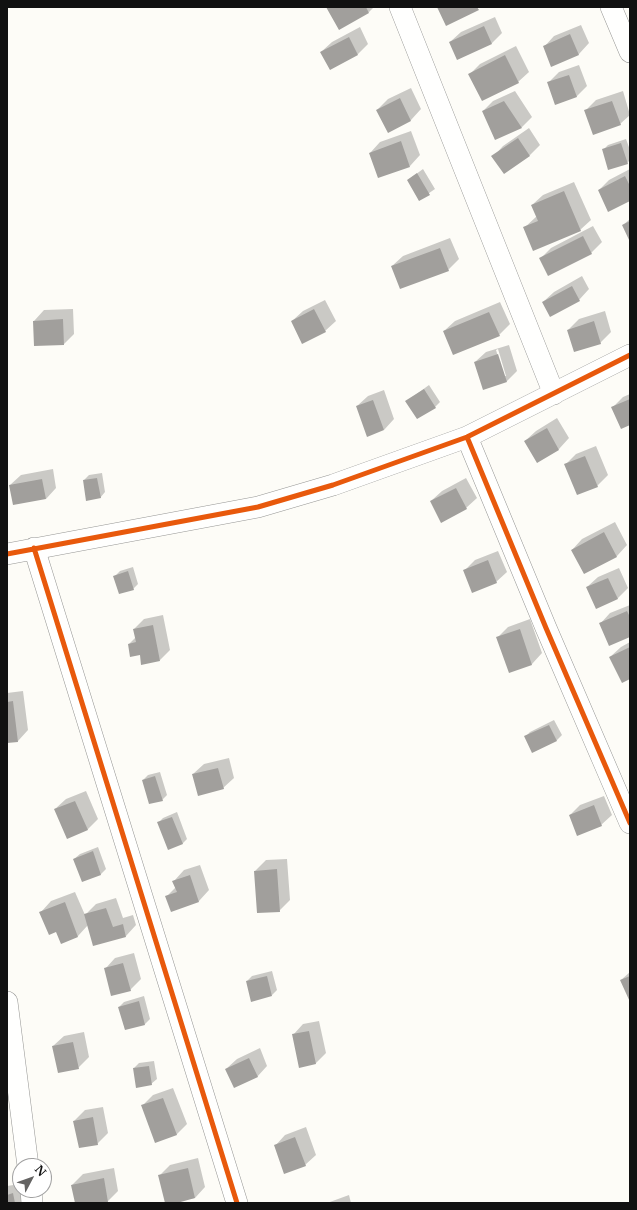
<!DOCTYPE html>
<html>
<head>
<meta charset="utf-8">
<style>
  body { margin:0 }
  #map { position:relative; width:637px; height:1210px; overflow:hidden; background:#fdfcf7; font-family:"Libre Baskerville",serif }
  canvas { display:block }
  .frame { position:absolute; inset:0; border:8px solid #111; pointer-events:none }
  .north { position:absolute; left:12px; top:1158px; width:40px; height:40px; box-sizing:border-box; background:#fff; border:1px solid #a0a0a0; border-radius:50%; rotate:49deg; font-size:11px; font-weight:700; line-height:16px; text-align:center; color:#111 }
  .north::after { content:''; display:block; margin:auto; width:14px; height:18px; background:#646362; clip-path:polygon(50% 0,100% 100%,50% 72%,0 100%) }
</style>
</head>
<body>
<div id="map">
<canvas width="637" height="1210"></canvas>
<div class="frame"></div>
<div class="north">N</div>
</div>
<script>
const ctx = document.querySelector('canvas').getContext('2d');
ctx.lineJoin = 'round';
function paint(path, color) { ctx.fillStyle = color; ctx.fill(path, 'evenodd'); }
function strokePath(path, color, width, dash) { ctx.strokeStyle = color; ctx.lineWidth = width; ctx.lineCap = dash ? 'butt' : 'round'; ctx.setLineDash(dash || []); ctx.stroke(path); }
paint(new Path2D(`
  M327,7H374L369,12Z
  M495,17L502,33L492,43L458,59L450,42L461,32Z
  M581,25L589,43L579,54L552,66L544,47L554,36Z
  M360,27L368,44L358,54L330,69L321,52L332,42Z
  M516,46L529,72L518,82L470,74L480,64Z
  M579,65L587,86L576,97L549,82L559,72Z
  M411,88L421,109L411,120L388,131L377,110L388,99Z
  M515,91L532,117L522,127L495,139L483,111L493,101Z
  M623,91L630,115L620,124L585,111L596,100Z
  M529,128L540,145L530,155L504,173L493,157L503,146Z
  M411,131L420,155L410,166L370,153L380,142Z
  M626,139L630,150V160L627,163L603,150L608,145Z
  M423,169L435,189L419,200L408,180Z
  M630,169V200L599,190L609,180Z
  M574,182L591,220L580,230L524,228L537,216L532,205L543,195Z
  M630,219V240L623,225Z
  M593,226L602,242L591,253L540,259L551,248Z
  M450,238L459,259L448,270L392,266L403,256Z
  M582,276L589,289L579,300L543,302L554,292Z
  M325,300L336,321L325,331L292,321L303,311Z
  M500,302L510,324L499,335L444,331L455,321Z
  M73,309L74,334L64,344L35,345L34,321L44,310Z
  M605,311L611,332L600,343L568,330L579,319Z
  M509,345L517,371L507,381L483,388L475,362L486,352ZM498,349L506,376H504L496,350Z
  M429,385L440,402L435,407L407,401Z
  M384,390L394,419L384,430L357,406L368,396Z
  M630,394V424L613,407L623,397Z
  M557,418L569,438L559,449L537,461L525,441L536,431Z
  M596,446L608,475L597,486L566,464L576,454Z
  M53,469L56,488L46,499L10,485L21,475Z
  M102,473L105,492L100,498L84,480L89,475Z
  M466,478L477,498L466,508L431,501L442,491Z
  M615,522L627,545L617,556L584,573L572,550L582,539Z
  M498,551L507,572L496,582L464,571L475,560Z
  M133,567L138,584L133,589L115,576L120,571Z
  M619,568L628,588L617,599L587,587L598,577Z
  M630,605V636L600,624L610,613Z
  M163,615L170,650L160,660L140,654L129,644L136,637L134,629L144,619Z
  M530,619L542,653L532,664L510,672L498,637L508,627Z
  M630,642V678L610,657L621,647Z
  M23,691L28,730L18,741L7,742V693Z
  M554,720L562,735L557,740L533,752L525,737L530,732Z
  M229,758L234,778L223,788L193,774L204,764Z
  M160,772L167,795L162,800L143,780L148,775Z
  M86,791L98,819L87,830L55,809L66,799Z
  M604,796L612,815L601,825L570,815L580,805Z
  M177,812L187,839L182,844L158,823L163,818Z
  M98,847L106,869L101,874L83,881L74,859L80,854Z
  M287,859L290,900L279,911L255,871L266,860Z
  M200,865L209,890L199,901L171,910L167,896L176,887L174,881L184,870Z
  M75,892L85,915L96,904L116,898L123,918L133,915L136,925L126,936L88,925L78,936L61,942L57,931L41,912L51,901Z
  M134,953L141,979L130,990L105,969L115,958Z
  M272,971L277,990L272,995L247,981L252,976Z
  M630,972V1000L621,980Z
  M144,996L150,1019L145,1024L125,1029L119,1007L124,1002Z
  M319,1021L326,1053L315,1064L293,1035L303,1024Z
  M84,1032L89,1057L78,1068L53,1046L64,1036Z
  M260,1048L267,1066L257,1077L226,1069L237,1059Z
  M154,1061L157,1079L151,1084L134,1068L139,1063Z
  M173,1088L187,1124L176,1135L142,1106L153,1095Z
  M103,1107L108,1133L97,1144L74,1121L85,1110Z
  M306,1127L316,1155L305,1165L275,1146L285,1135Z
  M198,1158L205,1187L195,1198L166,1203L159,1176L170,1165Z
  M114,1168L118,1191L108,1201L76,1203L72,1185L83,1174Z
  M20,1184V1190H25L27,1203H7V1186Z
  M349,1195L351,1203H327Z`), '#0003');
paint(new Path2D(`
  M326,7H366L369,13L339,30Z
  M437,7H477L479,10L446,26Z
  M484,26L492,44L457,60L449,42Z
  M570,34L579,55L551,67L543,46Z
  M349,37L358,55L330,70L320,52Z
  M505,55L519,83L482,101L468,74Z
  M569,75L577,97L555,105L547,82Z
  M400,98L411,121L388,133L376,110Z
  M504,101L522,128L495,140L482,111Z
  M612,101L621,125L593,135L584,110Z
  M518,138L530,156L504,174L491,156Z
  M401,141L410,167L378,178L369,153Z
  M621,143L628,164L608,170L602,149Z
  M417,173L430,195L419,201L407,180Z
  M625,176L630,186V201L608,212L598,190Z
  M564,191L581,231L533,251L523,227L538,221L531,205Z
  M630,221V242L622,225Z
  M583,236L592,254L548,276L539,258Z
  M440,248L449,271L400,289L391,266Z
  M572,286L580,301L550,317L542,302Z
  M314,309L326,332L302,344L291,321Z
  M489,312L500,336L453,355L443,331Z
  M63,319L64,345L34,346L33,321Z
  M594,321L601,344L574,352L567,330Z
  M498,354L507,382L483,390L474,362Z
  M424,389L436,408L417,419L405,401Z
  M630,399V425L621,429L611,407Z
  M373,400L384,430L367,437L356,406Z
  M547,428L559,450L537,463L524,441Z
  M585,456L598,487L577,495L564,464Z
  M97,478L101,498L86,501L83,480Z
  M42,479L46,499L13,505L9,485Z
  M456,488L467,509L441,523L430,501Z
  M604,532L617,557L584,574L571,550Z
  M488,560L497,583L472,593L463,570Z
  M128,571L134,590L119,594L113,576Z
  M608,578L618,599L596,609L586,587Z
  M627,611L630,617V637L609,646L599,623Z
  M153,625L160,661L141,665L140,655L130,657L128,644L136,642L133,629Z
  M520,629L532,665L509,673L496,637Z
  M630,647V679L622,683L609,657Z
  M13,701L18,742L7,743V702Z
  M549,725L557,741L532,753L524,736Z
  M218,768L224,789L198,796L192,774Z
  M155,776L163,801L149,804L142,780Z
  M75,801L88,830L67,839L54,809Z
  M594,805L602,826L577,836L569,815Z
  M172,817L183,844L168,850L157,822Z
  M93,851L101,875L82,882L73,859Z
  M277,869L280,912L257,913L254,871Z
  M190,875L199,902L171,912L165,896L177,892L172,881Z
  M65,902L78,937L61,944L56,932L49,935L39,912Z
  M106,908L113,927L123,924L126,937L93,946L84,914Z
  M123,963L131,991L111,996L104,968Z
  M267,976L272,996L251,1002L246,981Z
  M630,976V1002L620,980Z
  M139,1001L145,1025L125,1030L118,1007Z
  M309,1031L316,1064L299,1068L292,1034Z
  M73,1042L79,1069L58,1073L52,1046Z
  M249,1058L258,1077L234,1088L225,1069Z
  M149,1066L152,1085L136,1088L133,1068Z
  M163,1098L177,1135L155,1143L141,1105Z
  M93,1117L98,1145L79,1148L73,1121Z
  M295,1137L306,1166L284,1174L274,1145Z
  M188,1168L195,1198L177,1203H165L158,1175Z
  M104,1178L108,1202L75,1203L71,1185Z
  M13,1193L15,1203H7V1195Z`), '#a19f9c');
const minor = new Path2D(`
  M400,7L554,394
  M611,7L630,52
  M467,437L546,628L630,823
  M34,548L237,1203
  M7,554L258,507L333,485L467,437L630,355
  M7,1002L28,1166
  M31,1190L32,1203`);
strokePath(minor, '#979795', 22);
strokePath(minor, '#fffffe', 21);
strokePath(new Path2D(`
  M467,437L546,628L630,823
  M34,548L237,1203
  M7,554L258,507L333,485L467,437L630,355`), '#e8590c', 5);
</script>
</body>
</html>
